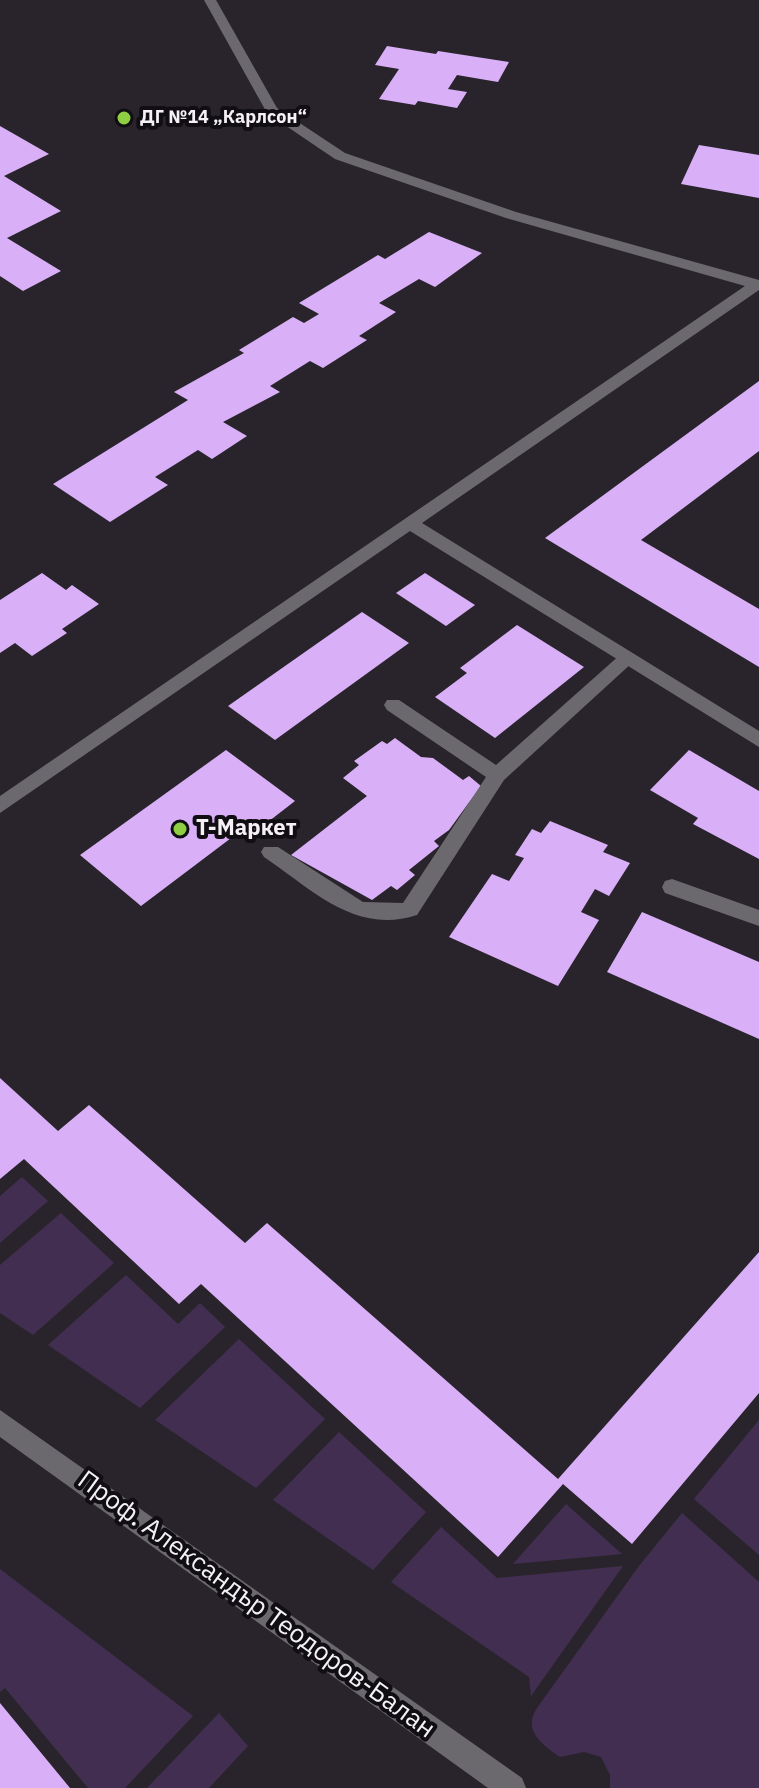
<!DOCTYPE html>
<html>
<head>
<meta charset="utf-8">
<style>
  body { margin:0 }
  canvas { display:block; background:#29242c }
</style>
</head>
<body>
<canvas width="759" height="1788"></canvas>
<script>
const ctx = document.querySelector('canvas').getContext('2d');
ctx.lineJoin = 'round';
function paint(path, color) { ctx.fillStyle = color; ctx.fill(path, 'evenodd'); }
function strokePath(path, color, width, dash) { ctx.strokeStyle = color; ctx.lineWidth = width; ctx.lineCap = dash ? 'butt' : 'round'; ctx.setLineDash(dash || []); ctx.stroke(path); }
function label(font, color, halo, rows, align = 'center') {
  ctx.font = font + ' "IBM Plex Sans",sans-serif'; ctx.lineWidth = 8; ctx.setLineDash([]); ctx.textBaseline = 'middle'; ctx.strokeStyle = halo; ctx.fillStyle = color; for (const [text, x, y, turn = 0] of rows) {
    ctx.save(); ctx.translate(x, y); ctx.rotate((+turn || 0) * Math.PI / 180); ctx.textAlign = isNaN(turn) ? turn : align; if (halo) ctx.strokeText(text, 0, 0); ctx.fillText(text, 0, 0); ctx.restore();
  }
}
paint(new Path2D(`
  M22,1177L48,1201L0,1243V1196Z
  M61,1213L114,1263L33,1335L0,1313V1265Z
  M126,1275L178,1324L200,1303L225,1327L140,1408L48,1345Z
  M239,1339L325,1419L256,1488L155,1420Z
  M759,1420V1555L694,1499Z
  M339,1432L426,1512L373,1570L273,1500Z
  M566,1504L622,1554L513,1564Z
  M682,1513L759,1582V1788H610V1775L601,1757L584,1752L560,1757C543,1745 522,1731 537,1708L639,1566Z
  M441,1527L497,1578L623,1566L531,1696L529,1677L391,1582Z
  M0,1569L193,1716L125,1788H88L5,1688L0,1692Z
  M219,1713L248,1746L209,1788H147Z`), '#422e51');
paint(new Path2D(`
  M387,46L436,54L438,51L509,62L498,82L457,75L448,89L467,92L457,108L418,101L415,105L379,99L399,69L375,65Z
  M0,126L49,154L4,176L61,211L7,238L61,271L23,291L0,276Z
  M699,145L759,155V198L681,184Z
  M429,232L482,253L435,287L419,279L379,303L396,312L359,336L367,340L323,368L310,361L270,386L280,392L223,422L247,436L212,459L198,450L155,477L168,485L110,522L53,484L188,400L174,392L244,353L239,350L293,317L304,323L319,314L299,303L378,255L385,259Z
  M759,381V451L641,540L759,609V667L545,538Z
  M42,573L66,590L72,585L99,604L62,629L67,633L32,656L15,643L0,653V600Z
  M425,573L475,605L446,626L396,593Z
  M362,612L409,643L275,740L228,706Z
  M517,625L584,667L495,738L435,697L467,673L460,668Z
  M395,738L421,757L433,758L463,780L469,776L481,786L449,830L434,841L439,846L409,870L415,875L397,890L391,886L372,900L291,855L367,796L343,778L359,765L354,761L382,741L387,744Z
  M226,750L295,801L255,832L247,826L141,906L80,855Z
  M689,750L759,791V859L693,824L698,818L650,790Z
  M550,821L608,845L603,852L630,863L609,896L595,889L581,912L599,920L558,986L449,937L492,874L509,881L524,858L515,855L532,829L541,833Z
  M642,912L759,962V1039L607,972Z
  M0,1078L58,1131L89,1105L245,1243L267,1223L558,1479L759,1252V1393L632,1544L563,1484L498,1557L201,1284L179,1304L24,1159L0,1179Z
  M0,1703L70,1788H0Z`), '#d9b0f7');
paint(new Path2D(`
  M627,652L633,654L636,658L633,662L504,780L417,915C355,935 313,890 264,857L261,852L264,847H278L363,902L403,903L486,777L387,710L384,705L387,700H399L496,765L621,654Z
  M672,879L759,910V926L665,893L662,887L665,881Z`), '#6c696e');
paint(new Path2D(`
  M204,0H216L277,108L345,153L516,212L759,280V290L422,523L759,731V747L410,531L0,813V796L745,286L506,218L335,159L267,113Z`), '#6c696e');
paint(new Path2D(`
  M0,1410L522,1778L526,1788H488L0,1437Z`), '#6c696e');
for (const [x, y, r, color] of [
  [124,118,8,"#8fcd42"],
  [180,829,8,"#8fcd42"]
]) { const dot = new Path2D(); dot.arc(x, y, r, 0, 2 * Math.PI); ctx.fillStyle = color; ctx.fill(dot); strokePath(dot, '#100e12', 3); }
label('bold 18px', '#f4f0f6', '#100e12', [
  ["ДГ №14 „Карлсон“",140,118]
], 'left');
label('bold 22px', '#f4f0f6', '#100e12', [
  ["Т-Маркет",196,829]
], 'left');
label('26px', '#f4f0f6', '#100e12', [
  ["Проф. Александър Теодоров-Балан",256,1605,36]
]);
</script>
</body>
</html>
